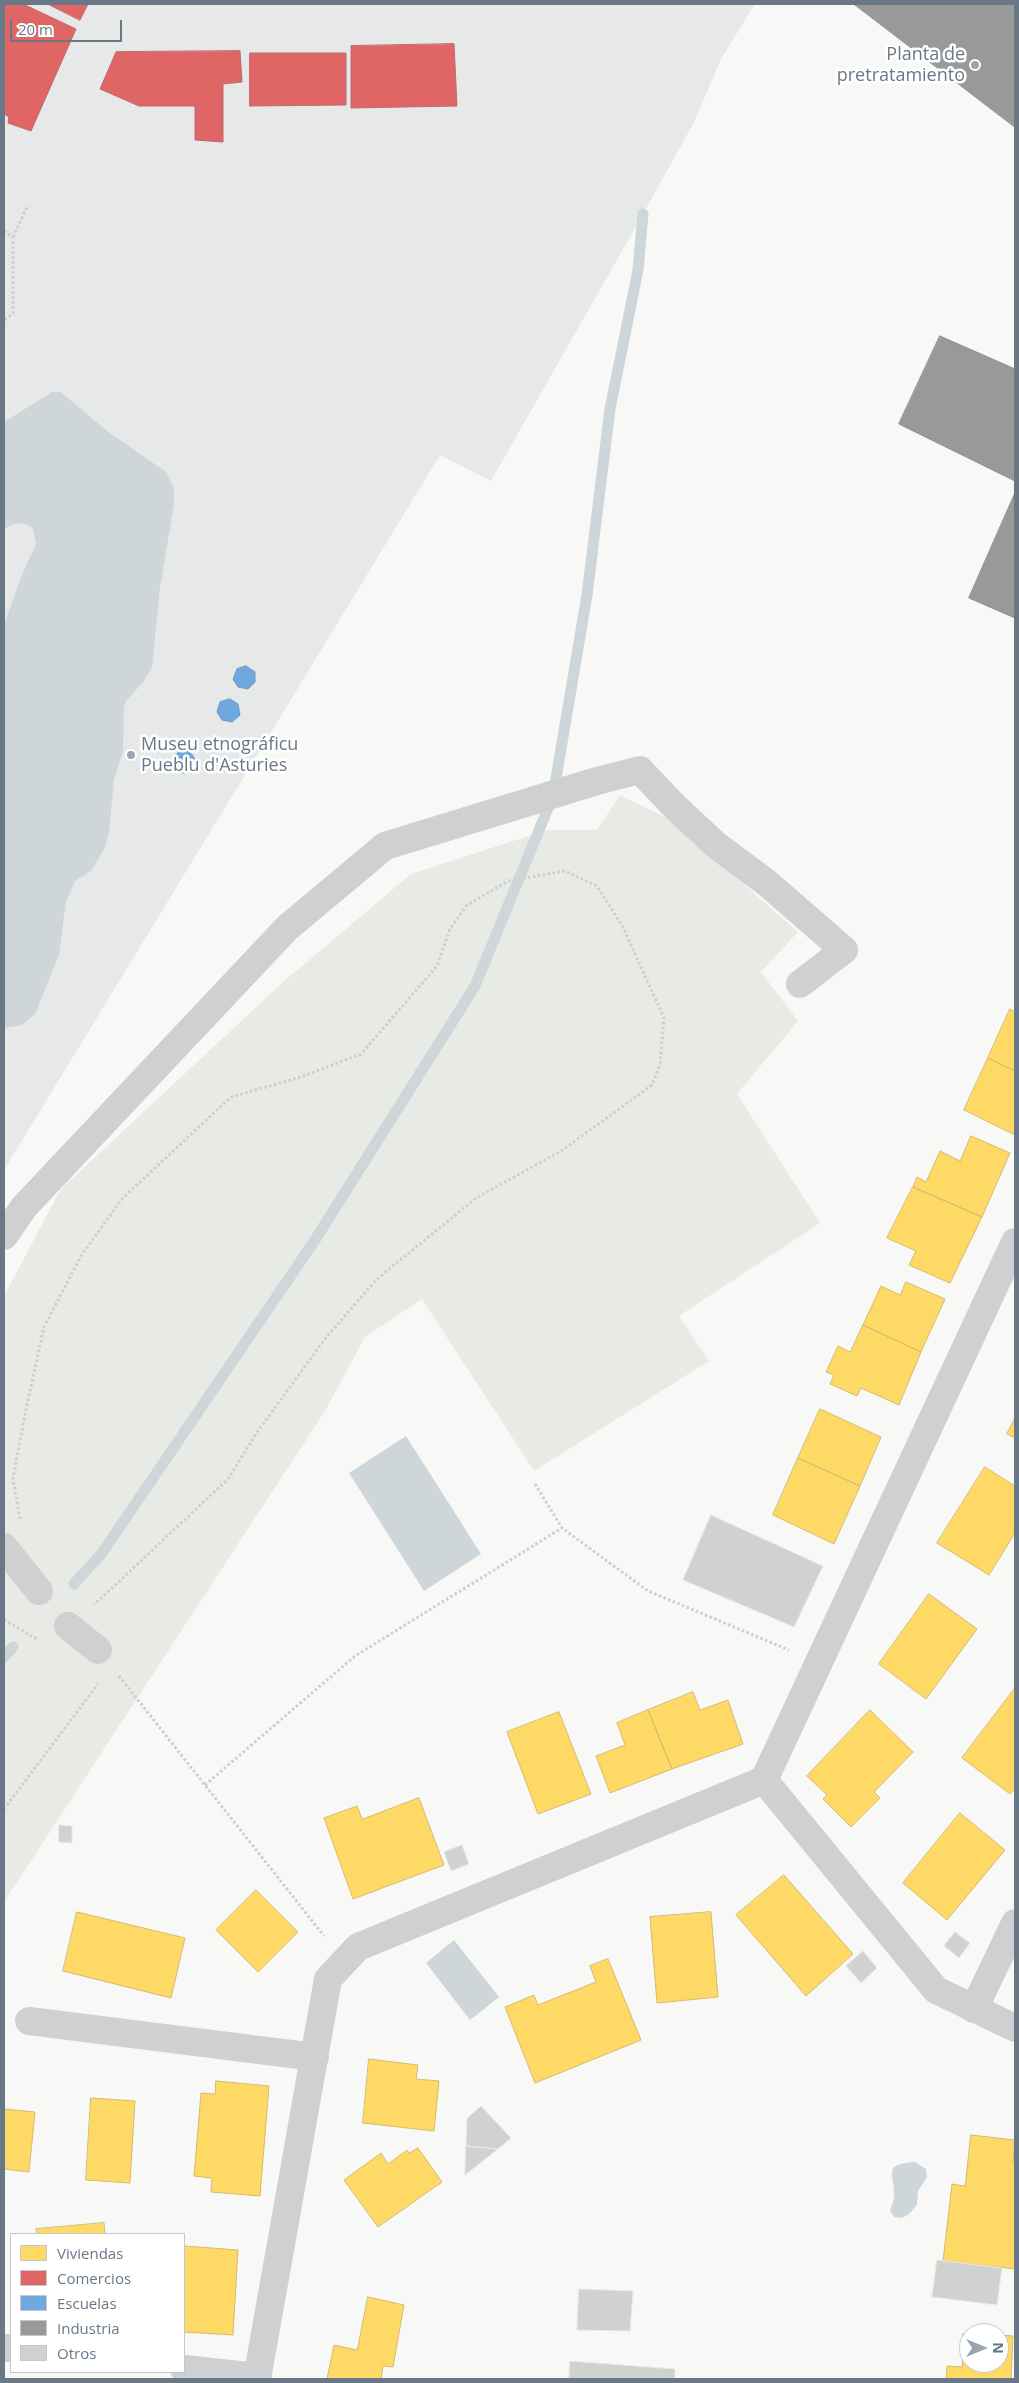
<!DOCTYPE html>
<html>
<head>
<meta charset="utf-8">
<style>
  body { margin:0 }
  #map { position:relative; width:1019px; height:2383px; overflow:hidden; background:#f8f8f7; font-family:"Open Sans",sans-serif }
  canvas { display:block }
  .frame { position:absolute; inset:0; border:5px solid #687887; pointer-events:none }
  .legend { position:absolute; left:10px; top:2233px; width:175px; height:140px; box-sizing:border-box; background:#fff; border:1px solid #c3c9cf; margin:0; padding:6px 9px; list-style:none; font-size:15px; color:#687887 }
  .legend li { display:flex; align-items:center; gap:10px; height:25px }
  .legend b { width:25px; border:1px solid #c3c9cf }
  .north { position:absolute; left:959px; top:2323px; width:50px; height:50px; box-sizing:border-box; background:#fff; border:1px solid #c3c9cf; border-radius:50%; rotate:90deg; font-size:14px; font-weight:700; line-height:20px; text-align:center; color:#687887 }
  .north::after { content:''; display:block; margin:auto; width:18px; height:22px; background:#9aa5ae; clip-path:polygon(50% 0,100% 100%,50% 72%,0 100%) }
  .scale { position:absolute; left:10px; top:20px; width:112px; height:22px; box-sizing:border-box; border:2px solid #687887; border-top:0; padding-left:6px; font-size:15px; line-height:18px; white-space:nowrap; color:#687887; -webkit-text-stroke:4px #fff; paint-order:stroke }
</style>
</head>
<body>
<div id="map">
<canvas width="1019" height="2383"></canvas>
<div class="frame"></div>
<ul class="legend">
<li><b style="height:14px;background:#ffd966"></b>Viviendas</li>
<li><b style="height:14px;background:#e06666"></b>Comercios</li>
<li><b style="height:14px;background:#6fa8dc"></b>Escuelas</li>
<li><b style="height:14px;background:#999"></b>Industria</li>
<li><b style="height:14px;background:#d0d2d2"></b>Otros</li>
</ul>
<div class="north">N</div>
<div class="scale">20 m</div>
</div>
<script>
const ctx = document.querySelector('canvas').getContext('2d');
ctx.lineJoin = 'round';
function paint(path, color) { ctx.fillStyle = color; ctx.fill(path, 'evenodd'); }
function strokePath(path, color, width, dash) { ctx.strokeStyle = color; ctx.lineWidth = width; ctx.lineCap = dash ? 'butt' : 'round'; ctx.setLineDash(dash || []); ctx.stroke(path); }
function label(font, color, halo, rows, align = 'center') {
  ctx.font = font + ' "Open Sans",sans-serif'; ctx.lineWidth = 5; ctx.setLineDash([]); ctx.textBaseline = 'middle'; ctx.strokeStyle = halo; ctx.fillStyle = color; for (const [text, x, y, turn = 0] of rows) {
    ctx.save(); ctx.translate(x, y); ctx.rotate((+turn || 0) * Math.PI / 180); ctx.textAlign = isNaN(turn) ? turn : align; if (halo) ctx.strokeText(text, 0, 0); ctx.fillText(text, 0, 0); ctx.restore();
  }
}
paint(new Path2D(`
  M4,4H755L721,59L693,124L643,214L491,481L440,455L4,1170Z`), '#e7e8e8');
paint(new Path2D(`
  M620,795L671,820L798,932L761,972L798,1021L737,1094L820,1223L679,1316L709,1361L534,1471L422,1299L365,1337L325,1411L4,1902V1296L61,1189L282,983L411,874L547,830H597Z`), '#e8ebe5');
paint(new Path2D(`
  M52,392H61L107,431L166,472L174,488V504L160,588L152,667L144,681L126,701L124,707L123,751L114,780L109,833L105,847L91,871L75,881L66,902L59,955L35,1014L22,1025L4,1028V625L21,577L36,544L33,528C21,521 15,522 4,529V422Z
  M406,1436L481,1554L424,1591L349,1473Z
  M454,1940L499,1997L470,2020L426,1963Z
  M915,2162L926,2169L927,2177L918,2191L917,2205L909,2214L902,2218L894,2217L890,2211C892,2205 894,2200 894,2195C895,2174 881,2164 915,2162Z`), '#cfd6da');
const homes = new Path2D(`
  M1010,1009L1015,1012V1071L988,1058Z
  M988,1058L1015,1071V1135L964,1110Z
  M971,1136L1010,1153L982,1217L913,1187L917,1177L926,1182L940,1151L960,1161Z
  M913,1187L982,1217L950,1283L909,1265L916,1251L887,1238Z
  M906,1282L945,1299L921,1352L863,1325L881,1286L900,1295Z
  M863,1325L921,1352L899,1405L861,1388L857,1396L830,1384L834,1375L826,1372L838,1346L850,1352Z
  M820,1409L881,1437L860,1486L798,1458Z
  M1015,1418V1438L1007,1434Z
  M798,1458L860,1486L834,1544L773,1515Z
  M985,1467L1015,1486V1533L989,1575L937,1543Z
  M929,1594L977,1629L926,1699L879,1664Z
  M1015,1688V1788L1010,1794L962,1758Z
  M693,1692L700,1710L728,1700L743,1744L672,1769L648,1710Z
  M648,1710L672,1769L610,1793L596,1756L625,1745L617,1723Z
  M870,1710L913,1752L874,1792L880,1798L851,1827L823,1799L827,1795L807,1776Z
  M559,1712L591,1794L538,1814L507,1732Z
  M419,1798L444,1865L353,1899L324,1818L357,1806L362,1819Z
  M960,1813L1005,1850L947,1920L903,1883Z
  M784,1875L853,1954L806,1996L736,1915Z
  M256,1890L298,1932L258,1972L216,1930Z
  M77,1912L185,1938L171,1998L63,1971Z
  M711,1912L718,1997L657,2003L650,1917Z
  M608,1959L641,2040L535,2083L505,2007L534,1995L538,2005L596,1982L590,1966Z
  M369,2059L418,2065L416,2079L439,2081L434,2131L363,2123Z
  M216,2081L269,2086L260,2196L211,2192L212,2178L194,2176L201,2093L215,2094Z
  M91,2098L135,2101L130,2183L86,2180Z
  M4,2109L35,2112L29,2172L4,2169Z
  M971,2135L1015,2140L1013,2164H1015V2269L943,2261L952,2184L965,2186Z
  M418,2148L442,2182L378,2227L344,2180L381,2153L388,2164L407,2150L409,2153Z
  M104,2223L105,2234H37L36,2229Z
  M184,2246L238,2250L233,2335L184,2332Z
  M368,2297L404,2305L393,2367L383,2366L381,2379H327L334,2345L357,2350Z
  M963,2334H969V2363H999V2335L1013,2336L1011,2379H946L947,2366L962,2367Z`);
paint(homes, '#ffd966');
strokePath(homes, '#d2bc70', 1);
const shops = new Path2D(`
  M4,4H23L76,29L31,131L8,123L9,117L4,114Z
  M48,4H88L80,20Z
  M454,44L457,106L351,108V46Z
  M240,51L242,82L223,84V142L195,140V106H139L100,89L116,52Z
  M250,53H346V105L250,106Z`);
paint(shops, '#e06666');
strokePath(shops, '#bc6b70', 1);
const schools = new Path2D(`
  M246,666L255,672V682L248,689L238,687L233,679L237,669Z
  M230,699L238,704L240,715L232,722L222,720L217,712L220,702Z
  M173 762a11 11 0 1 1 22 0a11 11 0 1 1-22 0Z`);
paint(schools, '#6fa8dc');
strokePath(schools, '#6d9ac2', 1);
const industry = new Path2D(`
  M854,4H1015V127Z
  M940,336L1015,369V481L899,424Z
  M1015,493V618L969,598Z`);
paint(industry, '#999');
strokePath(industry, '#8a8f94', 1);
strokePath(new Path2D(`
  M74,1584L102,1553L315,1240L475,986L553,796L587,595L610,409L638,270L643,214
  M4,1657L13,1647`), '#cfd6da', 11);
const building = new Path2D(`
  M711,1515L823,1566L794,1627L683,1580Z
  M59,1825L72,1826V1843L59,1842Z
  M462,1845L469,1864L451,1871L444,1852Z
  M955,1932L970,1943L959,1958L944,1946Z
  M863,1951L877,1968L861,1983L846,1966Z
  M481,2106L511,2138L498,2149L466,2146L467,2119Z
  M466,2146L498,2149L465,2175Z
  M937,2260L1002,2268L997,2305L932,2297Z
  M579,2289L633,2291L630,2331L577,2330Z
  M570,2361L675,2369V2379H569Z`);
paint(building, '#d0d2d2');
strokePath(building, '#e8e8e6', 1);
strokePath(new Path2D(`
  M4,231L13,237V313L4,320
  M13,237L28,205
  M535,1484L562,1528L648,1591L789,1650
  M20,1519L13,1479L26,1409L44,1327L81,1256L122,1199L231,1097L301,1077L361,1054L437,966L450,929L467,905L508,881L565,871L597,886L623,927L664,1018L660,1064L652,1085L561,1151L476,1198L376,1280L324,1340L258,1431L228,1479L94,1605
  M4,1620L37,1639
  M119,1676L324,1936
  M205,1785L355,1656L562,1528
  M4,1809L98,1684`), '#cdcecd', 3, [2.5, 2.5]);
strokePath(new Path2D(`
  M4,1236L24,1207L287,928L385,846L597,781L640,770L675,807L716,845L767,883L844,950L800,984
  M4,1547L39,1591
  M68,1626L98,1650
  M764,1780L936,1990L1015,2028
  M974,2009L1015,1923
  M29,2021L315,2057
  M4,2348H11
  M184,2369L258,2377
  M257,2379L328,1979L358,1947L764,1780L1015,1242`), '#ced0d1', 28);
for (const [x, y, r, color] of [
  [975,65,5,"#9aa5ae"],
  [131,755,5,"#9aa5ae"]
]) { const dot = new Path2D(); dot.arc(x, y, r, 0, 2 * Math.PI); ctx.fillStyle = color; ctx.fill(dot); strokePath(dot, '#fff', 2); }
label('18px', '#687887', '#fff', [
  ["Planta de",965,55],
  ["pretratamiento",965,76],
  ["Museu etnográficu",141,745,"left"],
  ["Pueblu d'Asturies",141,766,"left"]
], 'right');
</script>
</body>
</html>
